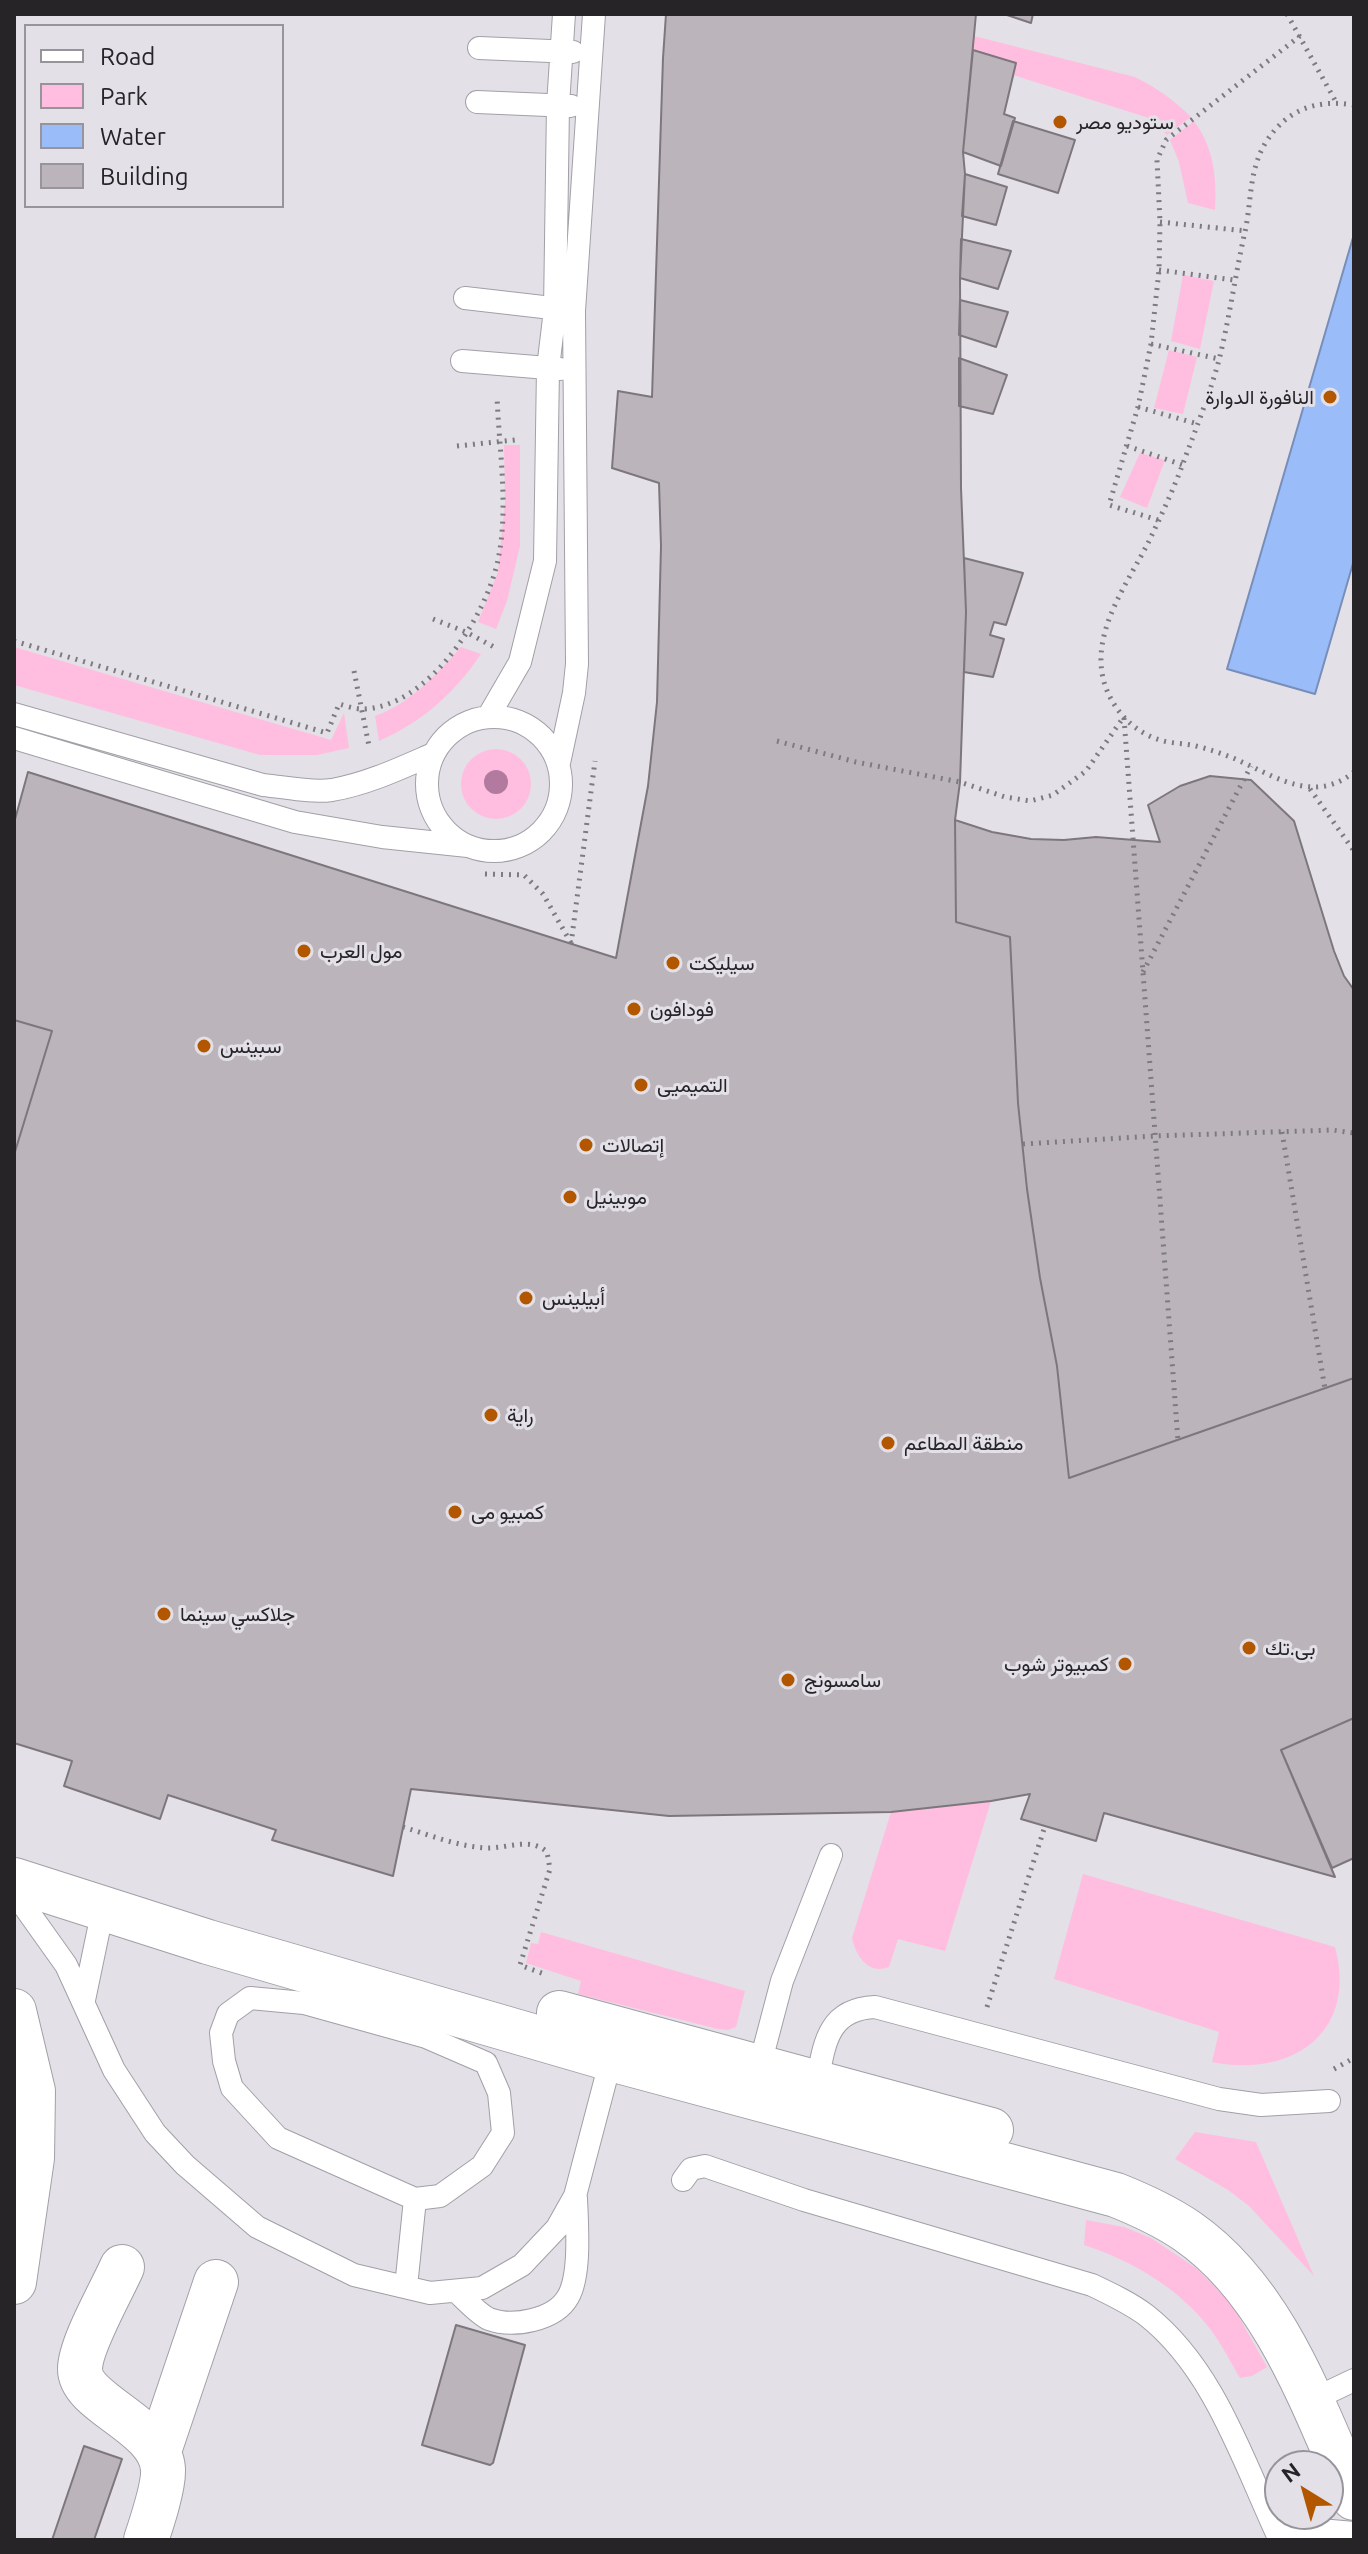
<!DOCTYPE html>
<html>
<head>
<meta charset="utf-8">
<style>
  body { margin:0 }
  #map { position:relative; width:1368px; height:2554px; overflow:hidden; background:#e3e0e8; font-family:Ubuntu,sans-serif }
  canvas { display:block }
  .frame { position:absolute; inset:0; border:16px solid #262427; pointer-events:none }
  .legend { position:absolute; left:24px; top:24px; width:260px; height:184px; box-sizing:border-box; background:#e3e0e8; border:2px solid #97959b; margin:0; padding:10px 14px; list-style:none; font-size:24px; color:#262427 }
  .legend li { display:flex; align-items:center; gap:16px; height:40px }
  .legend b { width:40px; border:2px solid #97959b }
  .north { position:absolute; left:1264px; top:2450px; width:80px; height:80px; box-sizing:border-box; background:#e3e0e8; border:2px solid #97959b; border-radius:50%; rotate:323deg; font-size:22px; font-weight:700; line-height:32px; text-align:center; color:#262427 }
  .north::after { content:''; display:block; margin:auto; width:28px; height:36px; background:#b35600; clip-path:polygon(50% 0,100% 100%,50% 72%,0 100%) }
</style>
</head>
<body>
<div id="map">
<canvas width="1368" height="2554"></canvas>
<div class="frame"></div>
<ul class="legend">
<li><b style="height:10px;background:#fff"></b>Road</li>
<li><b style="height:22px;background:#ffbedf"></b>Park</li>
<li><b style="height:22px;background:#9abcf8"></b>Water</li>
<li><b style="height:22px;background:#bbb5bb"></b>Building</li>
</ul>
<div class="north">N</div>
</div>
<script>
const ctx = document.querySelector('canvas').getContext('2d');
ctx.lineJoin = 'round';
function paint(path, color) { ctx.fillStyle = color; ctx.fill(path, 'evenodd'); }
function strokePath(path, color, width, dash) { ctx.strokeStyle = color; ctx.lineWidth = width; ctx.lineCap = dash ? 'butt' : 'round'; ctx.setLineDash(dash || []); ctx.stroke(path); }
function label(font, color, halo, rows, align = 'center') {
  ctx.font = font + ' Ubuntu,Vazirmatn,sans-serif'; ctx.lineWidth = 6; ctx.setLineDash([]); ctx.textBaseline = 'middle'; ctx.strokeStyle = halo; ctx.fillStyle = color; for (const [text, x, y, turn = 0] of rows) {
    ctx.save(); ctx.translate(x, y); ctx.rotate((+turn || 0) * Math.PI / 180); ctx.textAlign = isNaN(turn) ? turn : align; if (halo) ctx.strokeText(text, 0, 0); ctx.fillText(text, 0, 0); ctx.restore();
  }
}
paint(new Path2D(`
  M974,36L1135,77C1157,88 1174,100 1191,117L1167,135L1152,119L1013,75L1015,62L973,50Z
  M1194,121C1214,148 1217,178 1215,210L1188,203L1179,162L1170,140Z
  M1183,275L1214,281L1200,349L1171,341Z
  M1169,350L1197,357L1183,414L1154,408Z
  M504,445H520V546L507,601L496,629L478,622L498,572L505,502Z
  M1140,453L1165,460L1147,508L1120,497Z
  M14,647L331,740L344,713L349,748L317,755H260L14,685Z
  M461,647L481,654C454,694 422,722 379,741L375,716C411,703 436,675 461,647Z
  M461 784a35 35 0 1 1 70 0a35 35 0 1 1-70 0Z
  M991,1801L945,1951L898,1939L889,1967C868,1975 856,1956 852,1938L891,1812Z
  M1083,1874L1335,1947C1358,2033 1292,2078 1212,2062L1219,2032L1054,1979Z
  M541,1932L745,1991L736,2027L728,2030L718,2029L578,1994L581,1981L526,1963L531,1943L538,1944Z
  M1195,2132L1256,2142L1314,2276L1249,2206L1228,2190L1175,2159Z
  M1086,2220L1124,2227L1151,2238L1196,2268L1231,2303L1267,2367L1252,2376L1240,2378C1231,2363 1222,2345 1211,2330C1180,2289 1133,2261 1084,2245Z`), '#ffbedf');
const water = new Path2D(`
  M1354,234V560L1315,694L1227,669Z`);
paint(water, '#9abcf8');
strokePath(water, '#778eb9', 2);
const building = new Path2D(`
  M666,14H976L963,152L965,174L960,278L961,488L966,612L960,782L955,820L956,922L1010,937L1018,1103L1027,1189L1040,1278L1057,1366L1069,1478L1354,1378V1718L1281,1750L1335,1877L1104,1813L1096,1841L1021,1819L1030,1794L991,1801L891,1812L669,1816L411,1789L393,1876L272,1840L276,1830L168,1795L160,1819L64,1786L72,1761L14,1743V1155L52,1031L14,1020V823L28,772L616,958L648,786L657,702L661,546L659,483L612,468L618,391L652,397L663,58Z
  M1004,14H1033L1031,23Z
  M973,50L1016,63L1004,114L1015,118L1001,166L963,152Z
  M1013,121L1075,140L1058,193L998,174Z
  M965,174L1007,187L996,225L962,216Z
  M961,239L1011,251L998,289L960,278Z
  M960,300L1008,312L996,347L959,335Z
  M959,358L1007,375L993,414L959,406Z
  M964,558L1023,573L1006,625L994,622L990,635L1004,639L993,677L964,672L966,612Z
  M1210,776L1251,780L1294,821L1334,951L1344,976L1354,990V1378L1069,1478L1057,1366L1040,1278L1027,1189L1018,1103L1010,937L956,922L955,820L992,832L1031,839L1064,840L1096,837L1160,842L1148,805L1180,786Z
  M14,1020L52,1031L14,1155Z
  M1354,1718V1858L1332,1868L1281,1750Z
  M456,2325L525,2345L493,2463L490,2465L422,2445Z
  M84,2446L122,2459L94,2540H52Z`);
paint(building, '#bbb5bb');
strokePath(building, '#7d777d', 2);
const service = new Path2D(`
  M479,48L573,52
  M477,102L571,106
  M465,298L569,310
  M462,361L560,369
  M14,714L263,785C285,787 310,793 332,790C367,784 401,768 433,754
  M427 784a67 67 0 1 1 134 0a67 67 0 1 1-134 0Z
  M488,717L520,662L545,561L548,368L555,310L558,105L564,14
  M14,738L295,822L382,837L468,846
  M559,763L574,693L577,664L574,311L594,14
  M14,1892L66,1965L114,2070L155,2133L185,2165L257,2227L354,2275L430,2293L482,2288L522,2265L557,2228L575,2196L611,2059
  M250,1998L304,2003L426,2037L486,2063L499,2093L503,2133L482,2166L440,2196L415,2199L278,2138L232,2088L224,2061L221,2033L228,2014Z
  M84,2000L103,1909
  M758,2072L782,1981L831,1855
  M816,2088C824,2048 825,2009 875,2007L1219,2099L1261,2105L1329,2101
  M683,2180L691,2169L705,2166L804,2200L1092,2285C1111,2294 1130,2303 1146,2315C1215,2369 1244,2464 1280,2540
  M406,2287L415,2199
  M456,2291C465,2299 478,2314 489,2319C513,2328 555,2320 568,2297C581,2275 577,2224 576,2198
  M1310,2401L1354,2380
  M1274,2526L1354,2533`);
const minor = new Path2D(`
  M14,1880L208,1942L611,2059L1116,2195C1141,2205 1165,2216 1187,2231C1274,2291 1313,2405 1354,2498
  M14,2011L33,2091L32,2158L14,2282
  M559,2013L991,2130
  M122,2267C112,2290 80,2345 80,2369C80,2404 160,2424 163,2469C164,2486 152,2522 146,2540
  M159,2451L216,2282`);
strokePath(service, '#a29fa6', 24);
strokePath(minor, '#a29fa6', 46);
strokePath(new Path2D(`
  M1287,14L1336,102
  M1354,105C1317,99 1287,109 1266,142C1248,171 1252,204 1244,236C1235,277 1229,320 1219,360C1210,393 1197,426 1185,458C1175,486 1162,514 1149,541C1128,583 1090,632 1104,682C1112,709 1133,732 1160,740C1172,744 1185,743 1196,746C1212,750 1227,755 1242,762C1279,779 1316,803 1354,772
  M1160,222L1246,231
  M1159,270L1234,280
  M1151,344L1219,359
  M1138,407L1198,424
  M457,446L515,440
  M1127,446L1183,465
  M1158,520L1109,505L1138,407L1151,344L1159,270L1160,222L1157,160L1166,140L1300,36
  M433,619L466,632L494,647
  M14,641L327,733L339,704C346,706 355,709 362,709C428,708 486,617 498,560C509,508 499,449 497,396
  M354,671L369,746
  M1124,718L1178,1441
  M777,741L856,762L960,782L1005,797L1030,801L1053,795L1086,771L1123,718
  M1310,789L1354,851
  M485,874L524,875L543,894L571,943
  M571,944L595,761
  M1143,972L1251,766
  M1282,1132L1325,1389
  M1023,1144L1155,1136L1332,1130L1354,1133
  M403,1827C430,1835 459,1847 488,1848C509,1848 530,1837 547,1852L550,1869L520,1965L544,1974
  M987,2007L1045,1826
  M1334,2069L1354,2058`), '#7d7b80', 5, [2, 6]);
strokePath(service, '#fff', 22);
strokePath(minor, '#fff', 44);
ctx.fillStyle = '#b17a9e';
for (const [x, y] of [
  [496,782]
]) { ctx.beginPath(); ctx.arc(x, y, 12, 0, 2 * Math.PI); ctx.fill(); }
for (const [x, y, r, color] of [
  [1060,122,8,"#b35600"],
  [1330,397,8,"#b35600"],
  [304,951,8,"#b35600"],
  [673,963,8,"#b35600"],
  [634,1009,8,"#b35600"],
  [204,1046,8,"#b35600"],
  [641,1085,8,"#b35600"],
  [586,1145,8,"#b35600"],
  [570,1197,8,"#b35600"],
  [526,1298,8,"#b35600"],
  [491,1415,8,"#b35600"],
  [888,1443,8,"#b35600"],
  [455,1512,8,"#b35600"],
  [164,1614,8,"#b35600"],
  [1249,1648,8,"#b35600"],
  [1125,1664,8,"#b35600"],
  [788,1680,8,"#b35600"]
]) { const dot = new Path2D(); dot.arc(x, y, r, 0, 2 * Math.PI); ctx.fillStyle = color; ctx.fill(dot); strokePath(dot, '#e3e0e8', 3); }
label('20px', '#262427', '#e3e0e8', [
  ["ستوديو مصر",1076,122],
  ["النافورة الدوارة",1314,397,"right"],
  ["مول العرب",320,951],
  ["سيليكت",689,963],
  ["فودافون",650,1009],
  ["سبينس",220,1046],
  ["التميميى",657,1085],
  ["إتصالات",602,1145],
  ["موبينيل",586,1197],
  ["أبيلينس",542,1298],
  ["راية",507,1415],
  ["منطقة المطاعم",904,1443],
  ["كمبيو مى",471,1512],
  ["جلاكسي سينما",180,1614],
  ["بى.تك",1265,1648],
  ["كمبيوتر شوب",1109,1664,"right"],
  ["سامسونج",804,1680]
], 'left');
</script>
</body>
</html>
